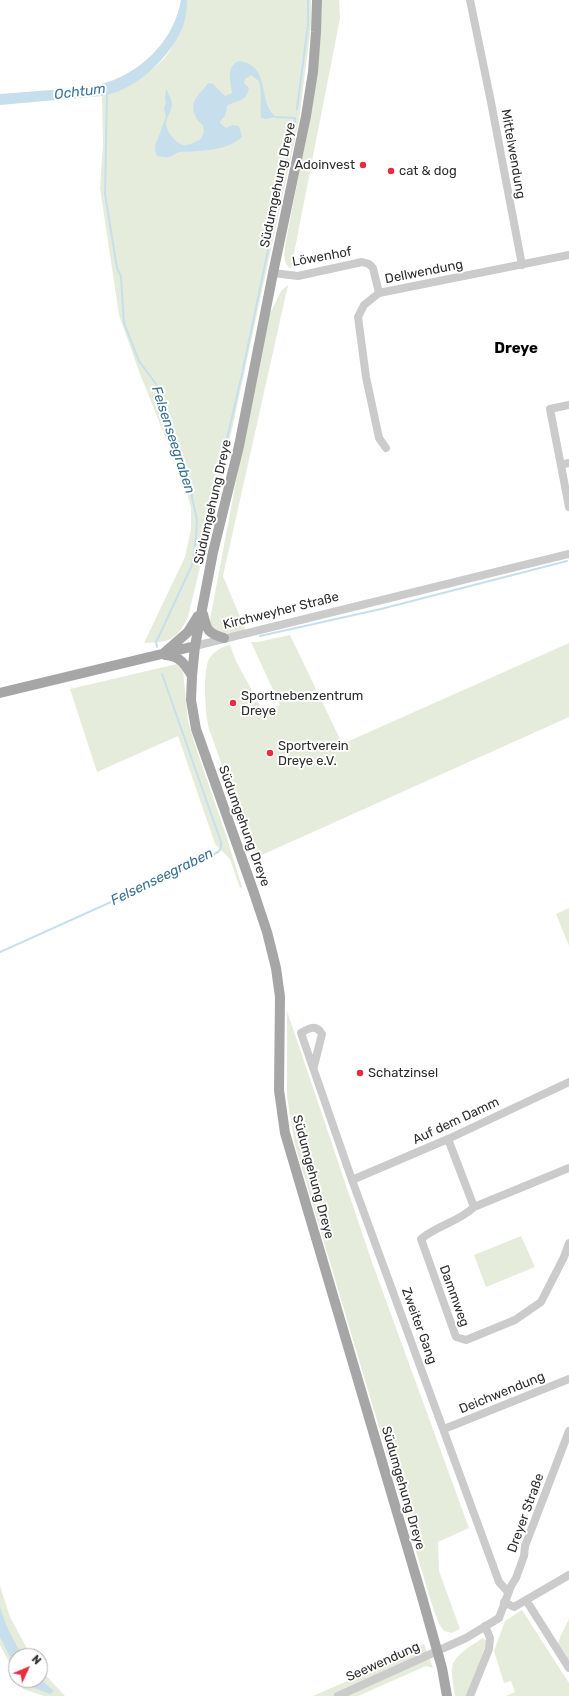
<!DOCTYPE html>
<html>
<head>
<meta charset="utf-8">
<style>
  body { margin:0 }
  #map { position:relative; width:569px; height:1696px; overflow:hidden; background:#fff; font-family:Rubik,sans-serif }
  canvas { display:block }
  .north { position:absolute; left:8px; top:1648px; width:40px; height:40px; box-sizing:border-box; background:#fff; border:1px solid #ababab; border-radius:50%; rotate:46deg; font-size:11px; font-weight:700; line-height:16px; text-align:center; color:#2e2e2e }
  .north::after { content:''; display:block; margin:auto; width:14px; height:18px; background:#e92c42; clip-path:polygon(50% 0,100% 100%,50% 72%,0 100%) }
</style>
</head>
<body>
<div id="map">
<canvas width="569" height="1696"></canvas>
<div class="north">N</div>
</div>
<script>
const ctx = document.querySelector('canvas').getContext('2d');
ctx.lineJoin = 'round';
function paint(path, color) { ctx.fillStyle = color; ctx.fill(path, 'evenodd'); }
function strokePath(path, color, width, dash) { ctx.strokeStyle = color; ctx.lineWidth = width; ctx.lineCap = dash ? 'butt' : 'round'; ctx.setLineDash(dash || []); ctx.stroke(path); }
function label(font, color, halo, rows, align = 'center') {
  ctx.font = font + ' Rubik,sans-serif'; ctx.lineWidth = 4; ctx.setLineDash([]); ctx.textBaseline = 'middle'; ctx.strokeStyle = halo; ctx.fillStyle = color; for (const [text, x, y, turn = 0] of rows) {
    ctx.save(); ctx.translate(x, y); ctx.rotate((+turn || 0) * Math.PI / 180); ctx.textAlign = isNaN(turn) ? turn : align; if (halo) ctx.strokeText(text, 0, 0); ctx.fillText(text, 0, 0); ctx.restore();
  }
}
paint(new Path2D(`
  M187,0H311V26L299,120L219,489L188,617C176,641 170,642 144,643L185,557L191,529V508L185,486L140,374L119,315L100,188L103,144L102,96C121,93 158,69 169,52C176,41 186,13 187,0Z
  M322,0H339L340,18L291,269C283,263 284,255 285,246L300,169L320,43Z
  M288,285L223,576L246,631C233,633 218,637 209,625L266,322L281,291Z
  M290,635L339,737L340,745L569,643V717L255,858L209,729C205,713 203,677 208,661C212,652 221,647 230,645L236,661L263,711L280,705L251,642H258Z
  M177,664L183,670L188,721L195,745L226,835L242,887L240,888L230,859L215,844L178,736L97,772L70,689Z
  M569,908V946L556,914Z
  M287,1011L373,1265L469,1528L438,1542L439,1571L460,1629L452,1633L444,1631L439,1624L432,1605L295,1145L287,1096Z
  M521,1236L535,1267L486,1287L474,1255Z
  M0,1586L10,1617L31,1656H16V1675L0,1645Z
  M522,1610L569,1683V1696H506L515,1692L511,1681L504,1683L494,1651L505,1621Z
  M569,1619V1662L558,1644L560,1637Z
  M483,1638L487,1642L467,1696H455C454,1687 451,1676 452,1668C453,1655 474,1644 483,1638Z
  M424,1644L433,1668L426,1666L358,1696H313L370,1671Z
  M40,1669L65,1696H44L23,1689L19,1680H40Z`), '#e5ecdb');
paint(new Path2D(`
  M181,0H187C187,11 185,24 180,33C166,61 134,91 102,96L0,105V94C21,92 43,91 64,89C75,88 87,87 98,85C139,75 174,42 181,0Z
  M238,61C242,61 244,62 247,63C270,73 258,103 276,117L266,119L261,118C260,105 262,93 259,81L251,75L245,79L244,83L249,88C246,104 235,99 226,107L227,108L225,116L221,120L220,123L226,128L232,125L239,126L242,137C228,151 199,151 180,152C176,152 174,156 169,157C165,158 161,156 157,156L155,151V146L166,117L164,108L166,103L165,99L166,90L167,89C168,95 172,100 172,104C172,111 166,117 166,125C167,132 178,147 187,145C191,144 197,141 201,139L204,131L203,125C196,121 190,108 195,100C198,94 204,89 208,83L213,84L225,96L232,93C231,81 225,69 238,61Z
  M0,1607L7,1627L22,1656H16V1669L0,1637Z
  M40,1679L54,1691L50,1694L26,1685L23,1680Z`), '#c7dfec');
strokePath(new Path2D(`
  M107,94L105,194L117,268L121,277L124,323L139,361L156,384L159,406L174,442L191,493L197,520L196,538L192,565L160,634L156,642L157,647
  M297,109L308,25V0
  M220,469L242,374L295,122V118L276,117
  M260,636L381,609L567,561
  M0,952L193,865L218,852L221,848V842L162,674`), '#c7dfec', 2);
strokePath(new Path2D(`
  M470,0L491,102L522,265
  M273,273L298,276L362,262L369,264L373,268L379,293
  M569,405L550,409L569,507
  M386,448L379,438L366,377L358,317L364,305L379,293L569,255
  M561,465L569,463
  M195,646L569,554
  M314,1066L322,1034C316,1024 309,1028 301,1033L352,1180L499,1582L508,1592
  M448,1139L474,1207
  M569,1168L474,1207C459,1222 437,1225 421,1239L456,1337L466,1340L515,1320L541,1302L564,1257L569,1243
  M352,1180L448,1139L569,1082
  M444,1429L569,1379
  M526,1600L569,1668
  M504,1602L514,1607L569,1575
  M338,1696L466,1638L499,1618L511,1586L516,1578L524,1556L525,1546L569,1431
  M470,1696L489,1649L490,1638L485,1626`), '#cbcbcb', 8);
strokePath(new Path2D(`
  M317,0L316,32L313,72L306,116L273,273L239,446L213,552L195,646L192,676L191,700L196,729L253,890L267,932L276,968L280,997L279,1090L285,1133L422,1597L442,1668L447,1696
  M203,614C207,630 207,633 224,638
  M164,653L188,632L198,616
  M165,655C180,656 185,664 192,676
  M0,693L195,646`), '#a6a6a6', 10);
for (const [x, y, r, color] of [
  [363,165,4,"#e92c42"],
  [391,171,4,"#e92c42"],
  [233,703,4,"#e92c42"],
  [270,753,4,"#e92c42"],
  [360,1073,4,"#e92c42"]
]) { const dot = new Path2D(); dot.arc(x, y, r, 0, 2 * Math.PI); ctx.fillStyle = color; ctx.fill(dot); strokePath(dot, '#fff', 1.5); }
label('13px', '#2e2e2e', '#fff', [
  ["Mittelwendung",513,154,80],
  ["Südumgehung Dreye",278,185,-78],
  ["Löwenhof",322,257,-10],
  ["Dellwendung",424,272,-11],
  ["Südumgehung Dreye",213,502,-77],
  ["Kirchweyher Straße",281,611,-14],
  ["Südumgehung Dreye",244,826,70],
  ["Auf dem Damm",456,1121,-25],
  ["Südumgehung Dreye",313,1177,75],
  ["Dammweg",454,1296,70],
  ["Zweiter Gang",419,1326,70],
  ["Deichwendung",502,1393,-22],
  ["Südumgehung Dreye",403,1488,74],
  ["Dreyer Straße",526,1513,-70],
  ["Seewendung",383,1662,-24]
]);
label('13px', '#2e2e2e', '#fff', [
  ["Adoinvest",355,165,"right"],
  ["cat & dog",399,171],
  ["Sportnebenzentrum",241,696],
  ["Dreye",241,711],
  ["Sportverein",278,746],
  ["Dreye e.V.",278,761],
  ["Schatzinsel",368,1073]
], 'left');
label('italic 14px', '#3a7392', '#fff', [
  ["Ochtum",80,92,-7],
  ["Felsenseegraben",173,440,72],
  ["Felsenseegraben",162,877,-26]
]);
label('bold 15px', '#000', '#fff', [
  ["Dreye",516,349]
]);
</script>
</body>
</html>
